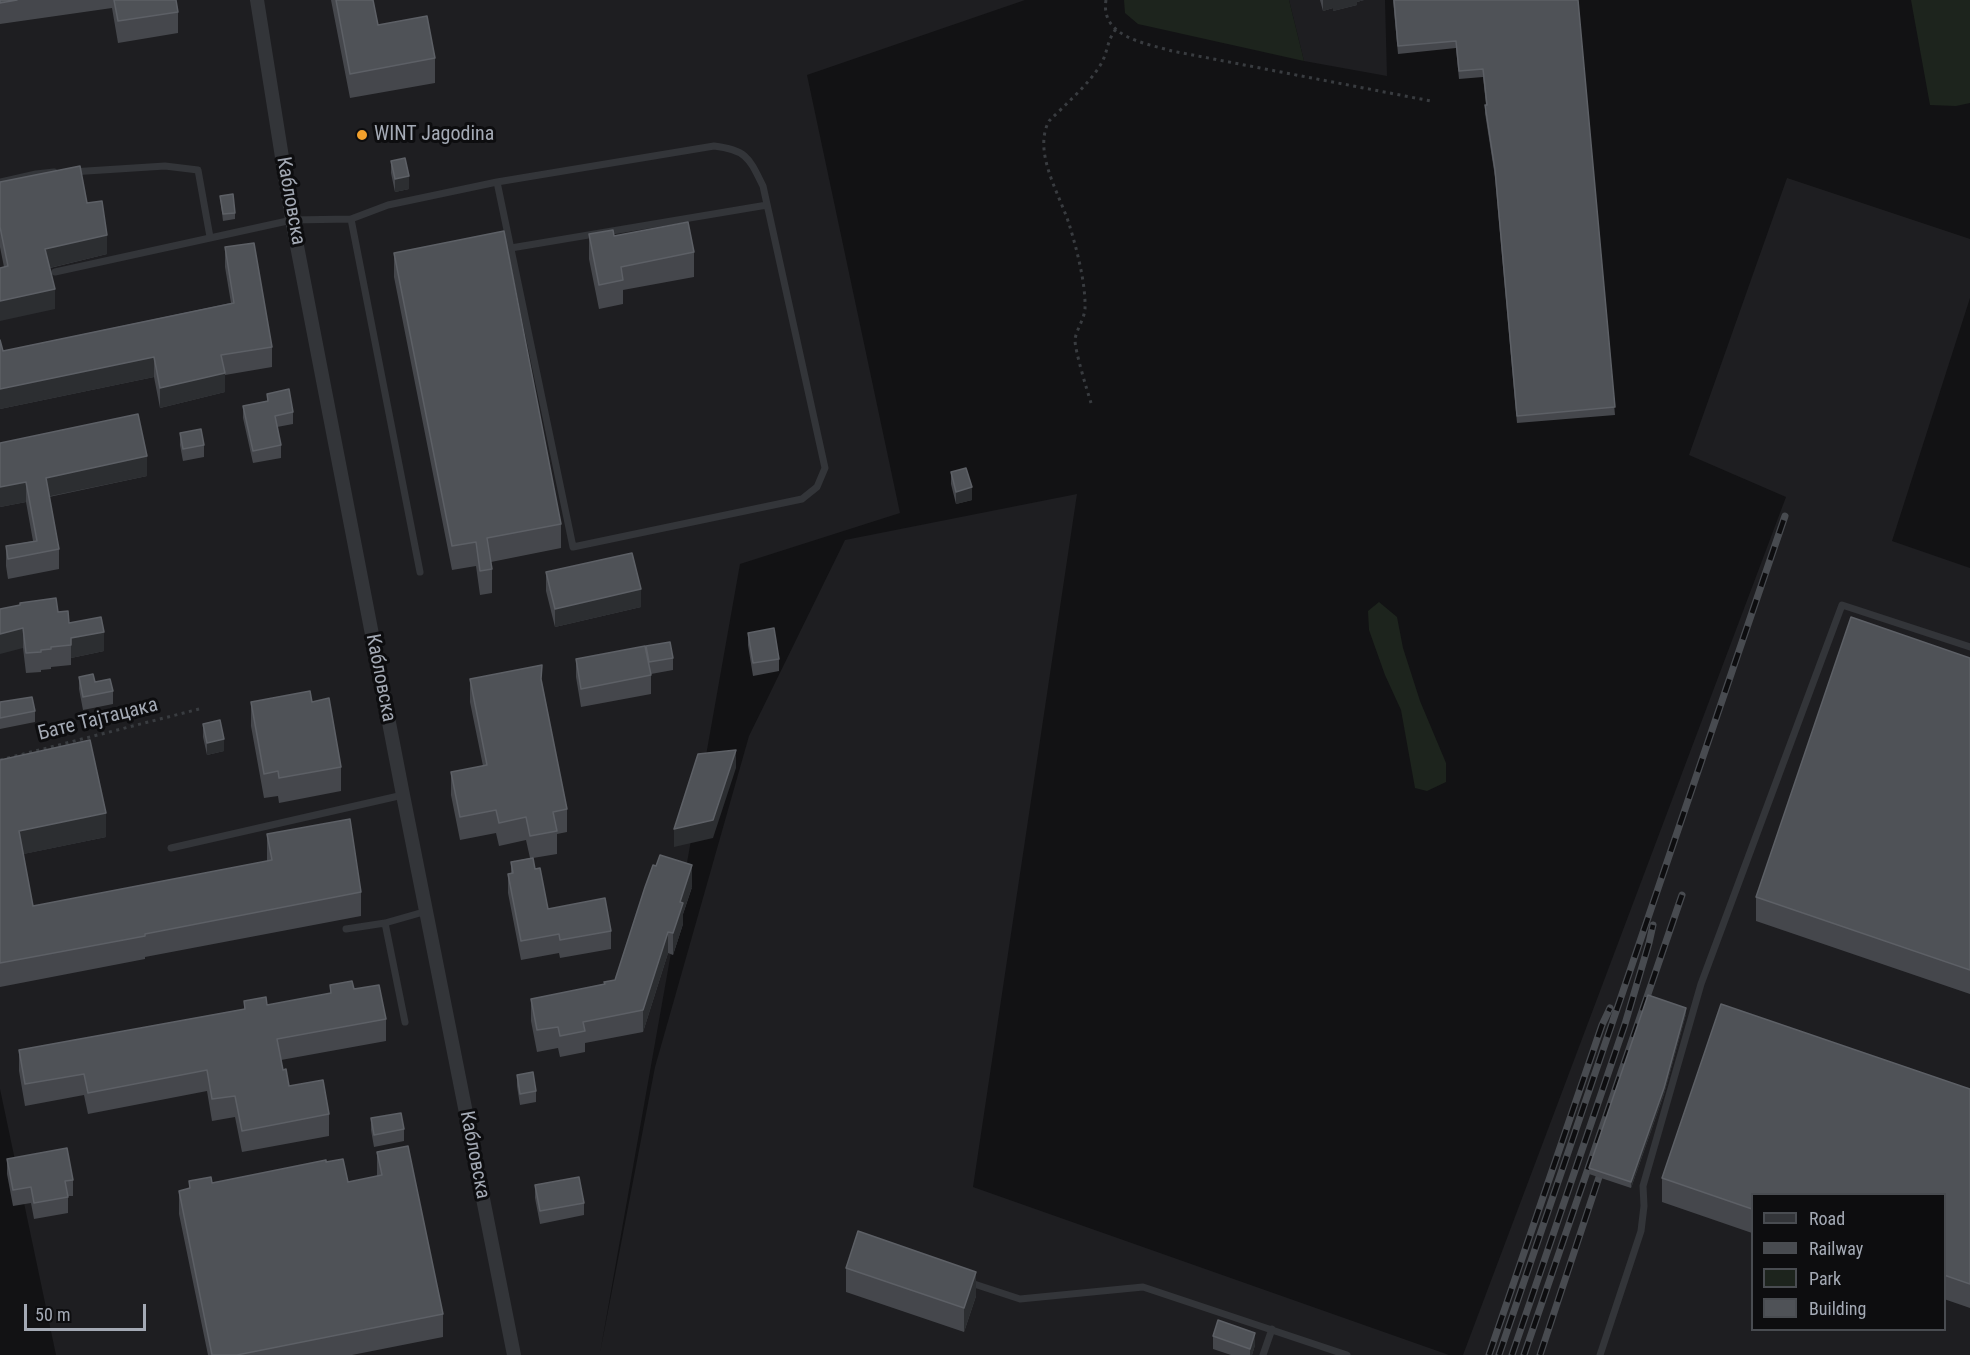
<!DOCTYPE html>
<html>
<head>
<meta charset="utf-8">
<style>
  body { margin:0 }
  #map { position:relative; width:1970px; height:1355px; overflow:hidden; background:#121214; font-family:"Roboto Condensed",sans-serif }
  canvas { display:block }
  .legend { position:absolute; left:1751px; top:1193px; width:195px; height:138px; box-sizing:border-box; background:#0d0d0f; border:2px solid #494c51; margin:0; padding:8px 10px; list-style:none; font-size:18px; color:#a4aab5 }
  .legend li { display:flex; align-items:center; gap:12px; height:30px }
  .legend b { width:30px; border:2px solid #494c51 }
  .scale { position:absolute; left:24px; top:1304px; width:122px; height:27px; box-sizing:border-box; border:3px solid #a4aab5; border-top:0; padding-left:8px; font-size:18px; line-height:21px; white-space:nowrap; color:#a4aab5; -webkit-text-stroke:4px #0d0d0f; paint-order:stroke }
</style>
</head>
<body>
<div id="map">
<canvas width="1970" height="1355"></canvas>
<ul class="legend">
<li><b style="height:8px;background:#333539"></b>Road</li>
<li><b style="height:8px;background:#484b50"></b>Railway</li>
<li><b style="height:16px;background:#1d241d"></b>Park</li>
<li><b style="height:16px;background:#4f5257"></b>Building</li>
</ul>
<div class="scale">50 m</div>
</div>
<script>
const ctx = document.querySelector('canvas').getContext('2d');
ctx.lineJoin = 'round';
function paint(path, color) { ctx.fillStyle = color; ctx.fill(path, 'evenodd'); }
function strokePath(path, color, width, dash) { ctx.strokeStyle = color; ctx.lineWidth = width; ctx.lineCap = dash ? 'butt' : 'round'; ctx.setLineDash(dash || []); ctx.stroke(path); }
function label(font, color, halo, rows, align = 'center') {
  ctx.font = font + ' "Roboto Condensed",sans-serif'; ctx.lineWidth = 6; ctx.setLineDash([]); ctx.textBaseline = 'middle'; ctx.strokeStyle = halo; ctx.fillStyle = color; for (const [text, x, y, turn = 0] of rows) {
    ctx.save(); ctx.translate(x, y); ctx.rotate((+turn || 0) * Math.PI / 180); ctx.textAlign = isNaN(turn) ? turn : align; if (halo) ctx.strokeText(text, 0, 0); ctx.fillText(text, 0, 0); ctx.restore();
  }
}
paint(new Path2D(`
  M0,0H1025L807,75L900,513L740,564L600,1353L655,1067L749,736L845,540L1077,494L973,1187L1449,1355H56L0,1089Z
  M1289,0H1385L1387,76L1304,61Z
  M1787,178L1970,239V298L1892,541L1970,568V1355H1463L1786,497L1689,455ZM1752,1194H1944V1330H1752Z`), '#1e1e21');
paint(new Path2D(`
  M1124,0H1289L1304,61L1138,24L1125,13Z
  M1911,0H1970V103L1956,106L1930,105Z
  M1379,602L1397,617L1403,648L1420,701L1446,763V782L1427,791L1415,788L1401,710L1385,675L1369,630L1368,611Z`), '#1d241d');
strokePath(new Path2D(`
  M1106,0C1100,37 1145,43 1172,51L1431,101
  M1091,403C1087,390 1075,351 1075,340C1076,330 1084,320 1085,309C1086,285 1077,250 1070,227C1061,196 1032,153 1049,121C1065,105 1090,83 1101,64C1108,52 1107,40 1116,29
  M0,760L203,708`), '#393c40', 3, [3, 4.5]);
strokePath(new Path2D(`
  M71,172L165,166L198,170L210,237
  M0,182L36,174L54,172
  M351,219L420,572
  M511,248L767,205
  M55,272L292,220L351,219L388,205L497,182L714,146C747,150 749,158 763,186L825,468L817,487L802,499L573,547L497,182
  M171,848L403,795
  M385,923L405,1022
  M346,929L385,923L427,911
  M968,1282L1020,1299L1143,1287L1347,1355
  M1263,1355L1272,1329
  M1600,1355L1641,1231L1644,1206L1643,1186L1701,984L1842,605L1970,647`), '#333539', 7);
strokePath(new Path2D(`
  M257,0L292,220L403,795L514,1355`), '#333539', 14);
const rail = new Path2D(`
  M1489,1355L1602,1025L1610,1008
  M1499,1355L1785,516
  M1512,1355L1625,1024L1649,943L1653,925
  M1524,1355L1682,895
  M1540,1355L1604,1162`);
strokePath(rail, '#484b50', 7);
strokePath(rail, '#0d0d0f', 4.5, [14]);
paint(new Path2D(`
  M0,0H176L178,12V33L118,43L112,8L0,24Z
  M331,0H373L378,25L435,58V83L350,98Z
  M1320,0H1364L1357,2V5L1333,11V8L1323,11Z
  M1393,0H1578L1615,415L1517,423L1495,177L1485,113V105H1486L1483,77L1459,79L1456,48L1398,54Z
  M391,161L409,189L395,192L391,173Z
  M0,182L87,203L107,254L50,268L55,309L4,267L0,247Z
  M220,196L235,213V219L223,221Z
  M589,234L614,236L694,252V277L623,290V304L599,309L589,259Z
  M225,247L272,347V367L225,375V392L160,408L154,377L0,409V340L3,351L231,303L225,267Z
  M394,253L561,524V548L491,562L492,569V593L480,595L476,566L452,570L394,277Z
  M267,394L293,412V424L277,427L281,445V458L253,463L243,418V406L267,401Z
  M180,433L204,445V457L183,461L180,445Z
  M0,443L147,476L49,497L59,549V569L8,579L6,566V546L33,541L26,502L0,507Z
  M951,472L972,500L956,504L951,484Z
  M546,572L641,607L555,627L546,591Z
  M0,609L58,612L69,623L104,651L71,658V665L51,667V669L41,670V672L26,673L23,648Z
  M748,633L779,659V671L753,676L748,645Z
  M646,646L673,658V670L651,674V694L581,707L576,677V659L646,653Z
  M1970,658V994L1756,921V897Z
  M79,677L95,682L113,691V704L83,710L79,689Z
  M470,679L542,684L567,809V832L557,834V854L533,858L535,869L548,909L611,931V949L560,958L559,953L521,960L508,893V874H511V862L530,858L526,840L499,846L496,833L460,840L451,795V772L483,766L470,702Z
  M0,702L35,711V722L0,729Z
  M251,702H312L341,767V791L279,803L278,796L264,798L251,726Z
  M203,724L224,751L207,755L203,737Z
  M0,760L106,837L23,854L33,906L267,861V834L361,892V916L145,957V959L0,987Z
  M692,887L683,914V924L673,955L668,953L643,1032L585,1043V1052L560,1057L558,1048L537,1052L531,1021V999L604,984L615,980Z
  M330,985L354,989L386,1019V1041L281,1060L283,1070L289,1086L329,1114V1136L242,1152L235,1117L212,1121L207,1091L88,1114L84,1095L25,1106L19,1071V1050L244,1009V1001L267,1005L330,994Z
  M1686,1014L1664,1094L1631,1188L1589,1174V1168Z
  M517,1075L536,1091V1102L520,1105L517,1086Z
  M1970,1089V1308L1944,1299V1194H1752V1233L1662,1202V1178Z
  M371,1118L404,1129V1141L374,1147L371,1130Z
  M377,1152L443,1314V1337L352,1355H208L179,1214V1191L189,1189V1181L212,1183L326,1162L348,1182L377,1176Z
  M7,1159L73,1180V1196H68V1213L34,1219L31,1203L13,1206L7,1174Z
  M535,1185L584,1203V1215L540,1224L535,1198Z
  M846,1268L976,1296L964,1332L846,1292Z
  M1213,1336L1255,1345L1252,1355H1231L1213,1349Z`), '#45474c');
paint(new Path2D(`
  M1323,0H1333V8L1323,11Z
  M1333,0H1364L1357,2V5L1333,11Z
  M409,176V189L395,192V179Z
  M107,235V254L45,269V249Z
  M55,289V309L0,321V301Z
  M154,357V377L0,409V389Z
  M225,373V392L160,408V388Z
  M147,456V476L46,497V478Z
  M26,482V502L0,507V487Z
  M972,487V500L956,504V492Z
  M641,589V607L555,627V609Z
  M23,628V648L0,654V634Z
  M104,632V651L71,658V638Z
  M224,739V751L207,755V743Z
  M736,750V768L713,838L674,847V829Z
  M106,813V837L19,855V831Z
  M692,865V887L683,914V924L673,955V933L680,902Z
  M668,932V953L643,1032V1010Z
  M1686,1008V1014L1664,1094L1631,1188V1182Z
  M976,1272V1296L964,1332V1308Z
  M1255,1333V1345L1252,1355H1250V1349Z`), '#2c2e31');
const building = new Path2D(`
  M0,0H17L0,3Z
  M114,0H176L178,12L118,21Z
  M336,0H373L378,25L427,16L435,58L350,74Z
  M1394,0H1578L1615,407L1517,416L1495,170L1485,105H1487L1483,69L1459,71L1456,41L1398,46Z
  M405,158L409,176L395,179L391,161Z
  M80,166L87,203L102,201L107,235L45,249L55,289L0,301V268L8,266L0,227V182Z
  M233,194L235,213L223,214L220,196Z
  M688,222L694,252L621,267L623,280L599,285L589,234L613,230L614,236Z
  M504,231L561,524L487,538L492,569L480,571L476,542L452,546L394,253Z
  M254,243L272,347L221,355L225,373L160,388L154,357L0,389V340L3,351L234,303L225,247Z
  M289,389L293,412L275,416L281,445L253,451L243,406L268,401L267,394Z
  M138,414L147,456L46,478L59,549L8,559L6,546L37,541L26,482L0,487V443Z
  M201,429L204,445L183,449L180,433Z
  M966,468L972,487L956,492L951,472Z
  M632,553L641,589L555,609L546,572Z
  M56,598L58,612L68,611L69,623L101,617L104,632L71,638V645L51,647V649L41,650V652L26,653L23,628L0,634V609L20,605V603Z
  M1851,617L1970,658V970L1756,897Z
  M774,628L779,659L753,663L748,633Z
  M670,642L673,658L649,662L646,646Z
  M645,646L651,675L581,689L576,659Z
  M542,665L541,679L567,809L553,812L557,831L530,836L526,817L499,823L496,810L460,817L451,772L487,765L470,679Z
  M93,674L95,682L110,679L113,691L83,697L79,677Z
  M310,691L312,702L329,698L341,767L279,778L278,771L264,774L251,702Z
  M32,697L35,711L0,718V702Z
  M220,720L224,739L207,743L203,724Z
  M90,740L106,813L19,831L33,906L272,860L267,834L350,819L361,892L145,934V936L0,963V760Z
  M736,750L713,820L674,829L698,754Z
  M660,855L692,865L680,902L683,903L673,933L668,932L643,1010L583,1022L585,1031L560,1036L558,1027L537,1030L531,999L605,984L604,982L615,980L645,887L653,865L656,866Z
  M533,858L535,869L540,868L548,909L605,898L611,931L560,940L559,934L521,941L508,874L513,873L511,862Z
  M352,981L354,989L379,985L386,1019L277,1039L283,1070L286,1069L289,1086L323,1080L329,1114L242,1131L235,1096L212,1099L207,1070L88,1093L84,1074L25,1084L19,1050L245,1009L244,1001L266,997L267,1005L331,993L330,985Z
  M1648,995L1686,1008L1664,1088L1631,1182L1589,1168Z
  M1721,1004L1970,1089V1284L1944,1275V1194H1752V1209L1662,1178Z
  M533,1072L536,1091L520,1094L517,1075Z
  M401,1113L404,1129L374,1135L371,1118Z
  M408,1146L443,1314L237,1355H212L179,1191L190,1188L189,1181L211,1177L212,1183L326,1160V1162L343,1159L348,1182L382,1175L377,1152Z
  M67,1148L73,1180L65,1181L68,1197L34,1203L31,1187L13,1190L7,1159Z
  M579,1177L584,1203L540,1211L535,1185Z
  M858,1231L976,1272L964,1308L846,1268Z
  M1218,1320L1255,1333L1250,1349L1213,1336Z`);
paint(building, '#4f5257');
strokePath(building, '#5d6066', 1.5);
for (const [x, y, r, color] of [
  [362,135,6,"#f2a02c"]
]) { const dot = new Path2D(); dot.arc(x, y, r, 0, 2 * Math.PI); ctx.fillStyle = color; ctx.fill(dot); strokePath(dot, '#0d0d0f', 2); }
label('20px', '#a4aab5', '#0d0d0f', [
  ["WINT Jagodina",374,135]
], 'left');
label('20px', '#a4aab5', '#0d0d0f', [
  ["Кабловска",290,201,80],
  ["Кабловска",380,678,79],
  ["Бате Тајтацака",98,720,-14],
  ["Кабловска",474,1155,79]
]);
</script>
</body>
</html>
